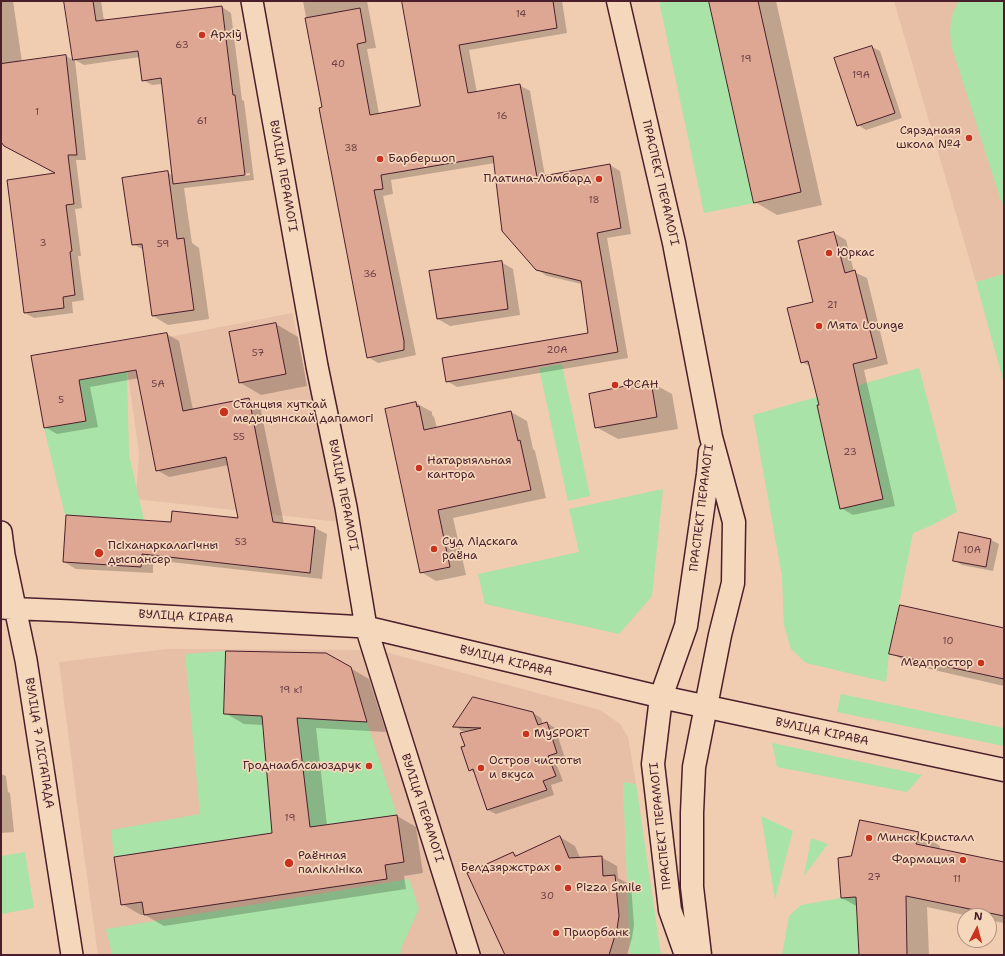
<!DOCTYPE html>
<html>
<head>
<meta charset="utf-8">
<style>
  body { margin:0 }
  #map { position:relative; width:1005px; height:956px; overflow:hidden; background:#f0ccb1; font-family:"Shantell Sans",sans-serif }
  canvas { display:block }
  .frame { position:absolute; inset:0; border:2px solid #4a1f2b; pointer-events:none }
  .north { position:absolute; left:957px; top:908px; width:40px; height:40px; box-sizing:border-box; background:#f5d8bb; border:1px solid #b18e81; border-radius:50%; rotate:6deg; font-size:11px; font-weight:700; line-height:16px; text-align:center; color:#4a1f2b }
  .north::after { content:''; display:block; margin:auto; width:14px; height:18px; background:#c8321e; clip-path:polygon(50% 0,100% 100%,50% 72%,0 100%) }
</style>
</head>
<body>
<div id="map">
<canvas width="1005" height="956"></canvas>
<div class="frame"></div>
<div class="north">N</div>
</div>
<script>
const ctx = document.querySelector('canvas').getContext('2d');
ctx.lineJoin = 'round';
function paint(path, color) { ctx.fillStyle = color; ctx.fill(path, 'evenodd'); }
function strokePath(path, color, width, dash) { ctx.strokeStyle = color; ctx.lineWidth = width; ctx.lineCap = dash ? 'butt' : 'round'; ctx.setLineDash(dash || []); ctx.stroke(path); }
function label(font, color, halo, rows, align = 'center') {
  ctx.font = font + ' "Shantell Sans",sans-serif'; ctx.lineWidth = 3.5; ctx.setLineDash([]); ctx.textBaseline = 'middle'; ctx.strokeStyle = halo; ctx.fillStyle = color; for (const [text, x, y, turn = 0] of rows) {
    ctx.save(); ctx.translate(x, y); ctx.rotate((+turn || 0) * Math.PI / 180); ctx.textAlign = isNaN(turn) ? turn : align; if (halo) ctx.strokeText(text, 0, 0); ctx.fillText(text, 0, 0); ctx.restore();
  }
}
paint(new Path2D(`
  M894,1H1004V274L976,282Z
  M292,313L339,522L136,499L139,453L124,346Z
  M167,649L378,650L600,710L620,724L628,737L636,784L623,783L630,955H98L80,826L59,662Z`), '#e7bea6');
paint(new Path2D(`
  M659,1H709L754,203L704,213Z
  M959,1H1004V207L1000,198L952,48C949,32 949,15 959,1Z
  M1004,274V384L976,282Z
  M562,364L590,496L568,501L539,368Z
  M919,368L957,512L930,526L913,533L889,654L886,682L806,663L791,649L784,625L782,576L753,415Z
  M127,371L129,455L144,520L65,515L44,428L86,420L79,380Z
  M663,489L652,596L619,634L485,604L478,574L579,552L569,509Z
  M226,651L262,716L272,833L114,857L111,830L200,814L185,654Z
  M841,694L1004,728V746L837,712Z
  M297,718L367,722L397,815L310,828Z
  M772,743L922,775L907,792L777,767Z
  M623,782L636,784L661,955H630Z
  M761,816L793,831L775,899Z
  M811,838L828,844L804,876Z
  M25,852L34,908L1,914V856Z
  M409,879L419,909L402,946L400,955H112L106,929Z
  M856,897L859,955H782L789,916L801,905L841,898Z`), '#a9e3a7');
paint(new Path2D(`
  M1,1H13L22,62L66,56L75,61L65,1H101L104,21L222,7L231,13L242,100L244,101L254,180L184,188L192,243L199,248L209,319L168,325L153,316L144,250L133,244L167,172L173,176L162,84L152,85L143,80L140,57L84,65L75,60L86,160H76L82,208L75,209L81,256H78L84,300L72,302L73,313L34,318L25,313L58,174L1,140ZM250,173V175L183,183V181Z
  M303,1H367L376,48L367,49L379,114L422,107L403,1H562L567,33L469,50L477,93L519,85L530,91L545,176L610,165L620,171L631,234L607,238L628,358L457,387L447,381L589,333L582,284L547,276L536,269L495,163L391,180L393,194L383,196L416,355L378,363L368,357Z
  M710,1H776L822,205L777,215L755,202Z
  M872,47L880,51L902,118L866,130L858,125Z
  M834,233L846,240L854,272L867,278L888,364L864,370L895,506L853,515L841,508L820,406L811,367L802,362L815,302Z
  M501,262L513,269L520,315L450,326L438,319Z
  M276,324L298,337L307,386L261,395L239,382L230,333Z
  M167,334L179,341L193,410L248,399L260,406L284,524L315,528L327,534L322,579L153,560V573L76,569L64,562L172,523L239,519L229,465L169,477L157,470L139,378L90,387L98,427L57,434L45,427L32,357Z
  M650,382L672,394L678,429L618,439L596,427Z
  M416,403L432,412V415L434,417L437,428L511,412L527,421L533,449L535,451L546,498L453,518L466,575L436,581L421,572Z
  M991,540L999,544L993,571L962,565L954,560Z
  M1004,629V686L912,665L891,653Z
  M326,654L369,679L386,732L316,728L327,826L397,816L416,827L423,873L404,876L406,889L164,926L145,915H141L122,904L273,834L263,725L244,724L225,713Z
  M533,713L541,718L543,724L547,723L555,728L565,758L555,761L563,781L551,785L554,795L496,814L488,810L475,773L470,770L466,746L471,731H462L455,726Z
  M1,774L6,776L8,792L10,793L14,832L1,833Z
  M918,833L940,846L939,850L1004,863V923L989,920V916H969L927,907L929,955H860L858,907L842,898L852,857Z
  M560,837L575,846L580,858L601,857L617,866L618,878L631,885L634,925L632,938L627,955H506L513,853L518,856Z`), '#0003');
const building = new Path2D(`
  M64,1H93L96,21L222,6L233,95H235L245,175L173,184L161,78L142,81L138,51L73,60Z
  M402,1H553L557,28L459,45L468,93L520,84L537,177L610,164L621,228L597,233L618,352L446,382L442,358L588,333L581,281L536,270L502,231L493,156L381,175L383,189L374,190L404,341V350L367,358L319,108L322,107L305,18L360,8L366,42L357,44L370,115L420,106Z
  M709,1H758L801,192L754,203Z
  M872,46L895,113L857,126L834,58Z
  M66,55L77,155H68L74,204L66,205L72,251L70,252L75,295L63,297L64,308L24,313L7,180L55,173L4,146L1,142V64Z
  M168,171L177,239L184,238L194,310L152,316L142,244L132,245L122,178Z
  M834,232L845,273L855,270L877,358L853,364L883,499L840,509L817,405H819L808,361L801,363L787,308L813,302L798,241Z
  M502,261L508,309L437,319L429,271Z
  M276,323L286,374L239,383L229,332Z
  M167,333L183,411L249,398L273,522L315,527L310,573L142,554L141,567L63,562L66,515L171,522L172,511L238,518L226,457L156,471L136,370L79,380L86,421L44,428L31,356Z
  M651,381L657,417L595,428L589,394Z
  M416,402L417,407L419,406L424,430L511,411L518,441L520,440L531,490L438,510L450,567L420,573L385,409Z
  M959,532L991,539L986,567L953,561Z
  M900,605L1004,628V679L889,654Z
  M226,651L326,653L351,667L367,722L297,718L310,827L397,815L404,862L385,865L387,879L144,915L142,902L121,905L114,857L272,833L262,716L224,714Z
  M473,697L533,712L538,725L547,722L557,753L548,756L556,776L543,781L547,790L487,810L473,769L469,771L461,747L465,746L460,733L481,728L453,727Z
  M860,820L919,832L916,844L1004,862V916L906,896L907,955H859L856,897L841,898L838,858L851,856Z
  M560,836L569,858L602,856L603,876L615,875L619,916L617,929L609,955H505L467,873L513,852L515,856Z`);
paint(building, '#dda793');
strokePath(building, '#4a1f2b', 1);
const street = new Path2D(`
  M252,1L317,366L346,507L366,627L469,955
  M1,532L4,555L26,660L72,955
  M1,608L72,611L366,627L661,697`);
const secondary = new Path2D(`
  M618,1L674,243L711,437L734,522L733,583L720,635L694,767L692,813V887L700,955
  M661,697L1004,770
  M686,955L670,910L653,764L661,697L686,626L708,474L710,452`);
strokePath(street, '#4a1f2b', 24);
strokePath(secondary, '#4a1f2b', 25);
strokePath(street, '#f5d8bb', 21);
strokePath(secondary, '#f5d8bb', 22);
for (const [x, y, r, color] of [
  [202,35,4,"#c8321e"],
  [969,138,4,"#c8321e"],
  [380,159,4,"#c8321e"],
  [599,179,4,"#c8321e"],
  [829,253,4,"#c8321e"],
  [819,326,4,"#c8321e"],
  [615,385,4,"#c8321e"],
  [224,412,5,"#c8321e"],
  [419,468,4,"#c8321e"],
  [434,549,4,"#c8321e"],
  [99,553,5,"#c8321e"],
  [981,663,4,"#c8321e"],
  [526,734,4,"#c8321e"],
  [369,766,4,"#c8321e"],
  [481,768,4,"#c8321e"],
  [869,838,4,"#c8321e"],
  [963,860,4,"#c8321e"],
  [289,863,5,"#c8321e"],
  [558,868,4,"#c8321e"],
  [568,888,4,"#c8321e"],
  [556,933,4,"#c8321e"]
]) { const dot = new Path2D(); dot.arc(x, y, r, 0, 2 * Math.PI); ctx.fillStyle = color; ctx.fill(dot); strokePath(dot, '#f5d8bb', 1.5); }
label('10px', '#6f4145', null, [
  ["14",521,14],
  ["63",182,45],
  ["19",746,59],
  ["40",338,64],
  ["19А",861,75],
  ["1",37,112],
  ["16",502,116],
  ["61",202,121],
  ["38",351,148],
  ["18",594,200],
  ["3",43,243],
  ["59",163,244],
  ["36",370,274],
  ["21",832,305],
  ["20А",557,350],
  ["57",258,353],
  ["5А",158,384],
  ["5",61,400],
  ["55",239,437],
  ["23",850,452],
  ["53",241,542],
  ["10А",972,550],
  ["10",948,641],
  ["19 к1",291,690],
  ["19",290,818],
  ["27",874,877],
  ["11",957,879],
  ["30",547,896]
]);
label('12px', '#4a1f2b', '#f5d8bb', [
  ["Архіў",210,35],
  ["Сярэднаяя",961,131,"right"],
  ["школа №4",961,145,"right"],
  ["Барбершоп",388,159],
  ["Платина-Ломбард",591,179,"right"],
  ["Юркас",837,253],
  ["Мята Lounge",827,326],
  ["ФСАН",623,385],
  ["Станцыя хуткай",233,405],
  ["медыцынскай дапамогі",233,419],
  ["Натарыяльная",427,461],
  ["кантора",427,475],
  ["Суд Лідскага",442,542],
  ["раёна",442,556],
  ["Псіханаркалагічны",108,546],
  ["дыспансер",108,560],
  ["Медпростор",973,663,"right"],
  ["MySPORT",534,734],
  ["Остров чистоты",489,761],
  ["и вкуса",489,775],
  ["Гроднааблсаюздрук",361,766,"right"],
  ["Минск Кристалл",877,838],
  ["Раённая",298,856],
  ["паліклініка",298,870],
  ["Фармация",955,860,"right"],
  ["Белдзяржстрах",550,868,"right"],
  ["Pizza Smile",576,888],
  ["Приорбанк",564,933]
], 'left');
label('12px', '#4a1f2b', '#f5d8bb', [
  ["ВУЛІЦА ПЕРАМОГІ",283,176,80],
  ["ПРАСПЕКТ ПЕРАМОГІ",660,183,77],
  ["ВУЛІЦА ПЕРАМОГІ",343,495,79],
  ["ПРАСПЕКТ ПЕРАМОГІ",702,508,-83],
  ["ВУЛІЦА КІРАВА",186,617,3],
  ["ВУЛІЦА КІРАВА",506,661,14],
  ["ВУЛІЦА КІРАВА",822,732,12],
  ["ВУЛІЦА 7 ЛІСТАПАДА",39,743,81],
  ["ВУЛІЦА ПЕРАМОГІ",422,808,72],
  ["ПРАСПЕКТ ПЕРАМОГІ",661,826,-96]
]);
</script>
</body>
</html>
